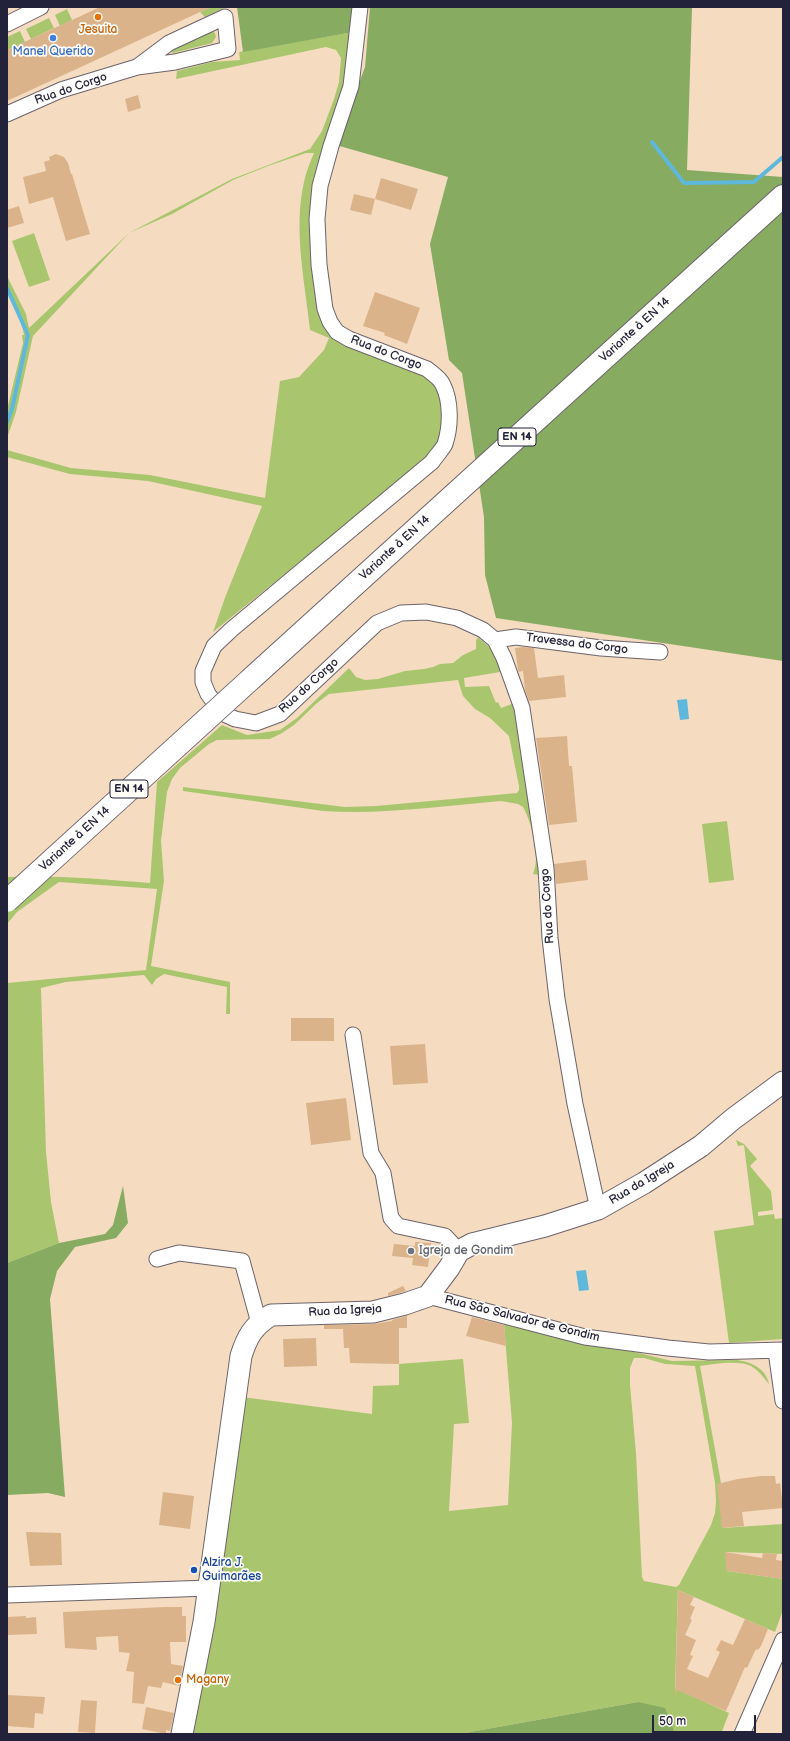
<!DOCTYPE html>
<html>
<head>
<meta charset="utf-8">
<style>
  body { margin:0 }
  #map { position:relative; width:790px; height:1741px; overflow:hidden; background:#f5dcc1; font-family:"Balsamiq Sans",sans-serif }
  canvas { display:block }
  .frame { position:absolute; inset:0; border:8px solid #22223b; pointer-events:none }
  .scale { position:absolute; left:652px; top:1715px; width:104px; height:18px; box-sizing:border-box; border:2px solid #22223b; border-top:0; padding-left:5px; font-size:12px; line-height:14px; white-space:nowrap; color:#22223b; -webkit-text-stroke:3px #fdfcf7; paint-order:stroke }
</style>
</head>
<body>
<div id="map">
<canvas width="790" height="1741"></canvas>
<div class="frame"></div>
<div class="scale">50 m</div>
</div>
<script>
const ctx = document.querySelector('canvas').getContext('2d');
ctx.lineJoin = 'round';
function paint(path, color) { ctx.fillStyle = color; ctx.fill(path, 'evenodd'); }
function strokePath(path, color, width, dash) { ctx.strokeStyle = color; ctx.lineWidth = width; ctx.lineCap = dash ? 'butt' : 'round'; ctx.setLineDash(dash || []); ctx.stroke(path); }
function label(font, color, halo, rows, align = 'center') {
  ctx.font = font + ' "Balsamiq Sans",sans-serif'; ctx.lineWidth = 3.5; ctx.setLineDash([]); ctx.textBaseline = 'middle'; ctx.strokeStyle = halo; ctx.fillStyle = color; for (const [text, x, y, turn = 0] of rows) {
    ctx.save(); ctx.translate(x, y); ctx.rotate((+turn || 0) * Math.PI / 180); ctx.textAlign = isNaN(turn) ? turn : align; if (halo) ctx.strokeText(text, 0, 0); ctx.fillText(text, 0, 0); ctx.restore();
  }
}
paint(new Path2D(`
  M211,7H226L205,17L200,12Z
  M67,9L72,20L60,26L55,15Z
  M49,18L54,28L31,39L26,29Z
  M210,30L215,33L216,37L212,43L173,53L170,51Z
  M20,31L25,42L7,50V37Z
  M353,32L348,74L313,189C307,235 314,271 321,316L434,380L446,407L441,436L434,450L423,462L213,632L226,595L262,506L148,481L70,474L7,457V450L71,468L150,475L265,498L280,381L299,377L324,350L329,338L310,330C305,282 293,230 304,182C306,172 310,162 314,153H306L268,166L233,180L172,214L129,233L33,336L16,412L7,438V410L23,343L22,335H24L20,317L7,290V276L26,314L29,328L129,233L232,179L310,149L322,131L334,99L339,82L341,58L336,50L326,47L176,79L177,71L212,62L240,60L239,52Z
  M34,233L50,280L29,287L12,241Z
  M478,637L497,654L501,671L500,672L464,678L465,687L489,686L496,703L498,702L501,708L512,704L519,730L527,793L530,796L540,875L533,874C541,855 532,824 523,807L518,804L501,801C442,806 382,815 323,811L183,791V787L345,807L376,806L517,793L519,790V786L509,736L490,718L475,709L463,696L458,680L329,694L317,703L294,725L282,733L270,739L217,740L209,744L180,768L172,779L167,792L161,841L164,881L151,966L230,982V1014H226L227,987L164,974L156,979L152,985L144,975L66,982L41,988L46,1152L51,1202L59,1243L7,1263V983L146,970L157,889L59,882L17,912L7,924V877C55,875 102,879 150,883L157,782L222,725L247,735L280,730L297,718L349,668L356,677L365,680L378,679L405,671L424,669L433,667L440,664L453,663L463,655L476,649V641Z
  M727,821L734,880L709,883L702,824Z
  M736,1140L744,1144L757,1159L750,1166L771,1191L773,1210L758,1212V1216L774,1214L775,1219L783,1218V1339L729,1343L714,1231L754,1225L744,1145L738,1146Z
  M513,1323L672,1361L737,1360C751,1362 766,1368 769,1384C764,1378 758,1370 751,1366C739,1360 713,1364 700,1366L721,1483L722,1528L783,1524V1554L726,1552L727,1571L783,1579V1610L775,1632L678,1590L675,1688L729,1713L721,1734H672L673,1731L638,1702L459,1734H190L242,1397L372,1414L373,1386L399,1385V1364L463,1359L469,1423L454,1424L449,1511L508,1505L512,1423L504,1324ZM634,1358H644L665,1364L695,1366L715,1483L716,1501L715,1513L711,1525L679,1585L676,1587L644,1581L642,1577L636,1453L630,1385V1368Z`), '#a9c66e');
paint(new Path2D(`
  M237,7H355L353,32L243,52Z
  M370,7H692L687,170L783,177V661L496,618L485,575L484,517L462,373L449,360L430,244L448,177L336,145L365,67Z
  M123,1186L128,1223L116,1238L75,1247L57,1271L50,1299L65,1497L48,1493L7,1495V1263L59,1243L105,1234L113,1225Z
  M638,1702L665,1708L674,1731L672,1734H459Z`), '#86ab61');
paint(new Path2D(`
  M687,699L689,719L680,720L677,700Z
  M586,1270L589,1290L579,1291L576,1271Z`), '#5fb8dc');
strokePath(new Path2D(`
  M652,142L684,183L754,182L783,157
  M7,288L28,335L12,409L7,422`), '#5fb8dc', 4);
paint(new Path2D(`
  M100,7H211L7,101V50Z
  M138,95L141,108L128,112L125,99Z
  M56,154L64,157L68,163L71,174H72L90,234L66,241L53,197L29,204L23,177L46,171L44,162L50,160L49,157Z
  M381,178L418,189L411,210L375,199L371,215L350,210L354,194L375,199Z
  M19,206L24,223L7,228V210Z
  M375,292L420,308L407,344L384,335L385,333L363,326Z
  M523,647L534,648L538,678L564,675L566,697L529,701L525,690L523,671L519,672L518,670L515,648Z
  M567,736L569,766H572L577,822L549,825L536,738Z
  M586,860L588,880L556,884L554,864Z
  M291,1018H334V1041H291Z
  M425,1044L428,1083L393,1085L390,1046Z
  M346,1098L351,1140L311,1145L306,1103Z
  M415,1242L431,1243L428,1267L412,1265L413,1258L392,1256L394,1244L415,1246Z
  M403,1286L406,1291L388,1296V1293Z
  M407,1316V1328H399V1364L350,1363L349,1348H344L343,1329H324V1325L374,1324L392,1321V1320Z
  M472,1317L504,1325L506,1346L466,1336Z
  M316,1338L317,1366L284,1367L283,1339Z
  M761,1476H775L776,1484L780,1483L783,1508L742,1512L744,1526L722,1528L717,1484L738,1479Z
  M163,1492L194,1496L190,1529L159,1525Z
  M26,1532L61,1533L62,1565L30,1566Z
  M725,1552L762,1558L763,1553L777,1554L776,1560L783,1561V1579L727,1571Z
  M678,1590L694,1597L690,1605L695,1607L690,1619L692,1620L685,1635L696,1640L690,1655L693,1656L687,1669L708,1678L720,1652L716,1650L721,1640L733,1645L745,1619L768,1629L761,1646L758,1650L756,1649L747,1668L745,1667L726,1711L677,1690L675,1695Z
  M164,1607H182V1616H186V1642H170L171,1664L183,1666L179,1686L163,1682L161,1688L148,1686L144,1704L132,1703L134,1672L126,1671L130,1653L119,1652L118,1636L96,1637L97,1650L65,1648L63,1612Z
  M26,1616V1618L36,1617L37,1634L7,1635V1617Z
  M7,1695L45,1697L43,1714L35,1713L34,1728L7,1726Z
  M81,1700L97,1701L95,1733L78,1732Z
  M146,1707L174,1713L170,1731L166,1730V1734L142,1729Z`), '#dab38b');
const street = new Path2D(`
  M360,7L351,86L331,146L320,186L317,219L319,265L325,309L330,322L337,332L349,339L427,369C433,374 440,378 443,385C451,401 451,426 445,444C442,450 436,456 432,462L232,629L214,646L203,671V682L208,694L222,713L235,719L256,723L280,714L377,623L401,613L426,612L457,618L483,630L495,640L504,658L522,708L546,868L550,938L557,999L575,1104L598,1209
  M7,24L41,7
  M7,114L61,90L137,67L175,62L228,49L225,17L169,43L137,67
  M495,640L516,637L601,648L660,652
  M353,1035L371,1153L383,1173L391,1218L398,1226L445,1236L459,1251
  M157,1259L179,1253L242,1261L259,1323
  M428,1296L585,1337L668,1348L709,1352L783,1350
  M776,1351L783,1401
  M7,1595L209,1588
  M742,1734L783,1640`);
const secondary = new Path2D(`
  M182,1734L204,1622L241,1356C247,1337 253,1326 271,1315L373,1312L405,1304L428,1296L449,1268L459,1251L472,1244L545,1226L598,1209L644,1183L701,1146L733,1119L783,1082`);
const primary = new Path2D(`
  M252,678L783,196`);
strokePath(street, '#6c636a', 17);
strokePath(secondary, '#6c636a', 23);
strokePath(primary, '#6c636a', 24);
strokePath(street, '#fff', 15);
strokePath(secondary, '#fff', 21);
strokePath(primary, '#fff', 22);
const primaryBridge = new Path2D(`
  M7,901L252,678`);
strokePath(primaryBridge, '#6c636a', 24, []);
strokePath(primaryBridge, '#fff', 22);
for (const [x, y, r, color] of [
  [98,17,4,"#e8710a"],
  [53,38,4,"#3f7fe0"],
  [411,1251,4,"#6b7280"],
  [194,1570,4,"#1a4fb4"],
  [178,1680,4,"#e8710a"]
]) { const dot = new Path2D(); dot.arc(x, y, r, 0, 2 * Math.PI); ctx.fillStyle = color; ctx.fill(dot); strokePath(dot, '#fdfcf7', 1.5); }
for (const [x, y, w] of [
  [517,437,38],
  [129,789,38]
]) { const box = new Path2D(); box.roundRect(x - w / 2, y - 9, w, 18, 3); ctx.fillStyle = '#fdfcf7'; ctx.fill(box); strokePath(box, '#22223b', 1); }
label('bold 11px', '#22223b', null, [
  ["EN 14",517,437],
  ["EN 14",129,789]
]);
label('12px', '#c56008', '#fdfcf7', [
  ["Jesuita",98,30],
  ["Magany",186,1680,"left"]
]);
label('12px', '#366cbe', '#fdfcf7', [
  ["Manel Querido",53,52]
]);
label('12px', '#22223b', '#fdfcf7', [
  ["Rua do Corgo",71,89,-19],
  ["Variante à EN 14",635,330,-42],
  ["Rua do Corgo",386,353,21],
  ["Variante à EN 14",395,548,-42],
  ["Travessa do Corgo",577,644,7],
  ["Rua do Corgo",309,686,-42],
  ["Variante à EN 14",75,839,-42],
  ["Rua do Corgo",548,906,-94],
  ["Rua da Igreja",642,1183,-31],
  ["Rua da Igreja",345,1311,-3],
  ["Rua São Salvador de Gondim",522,1319,14]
]);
label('12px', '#5b616d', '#fdfcf7', [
  ["Igreja de Gondim",419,1251]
], 'left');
label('12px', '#164399', '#fdfcf7', [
  ["Alzira J.",202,1563],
  ["Guimarães",202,1577]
], 'left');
</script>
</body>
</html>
